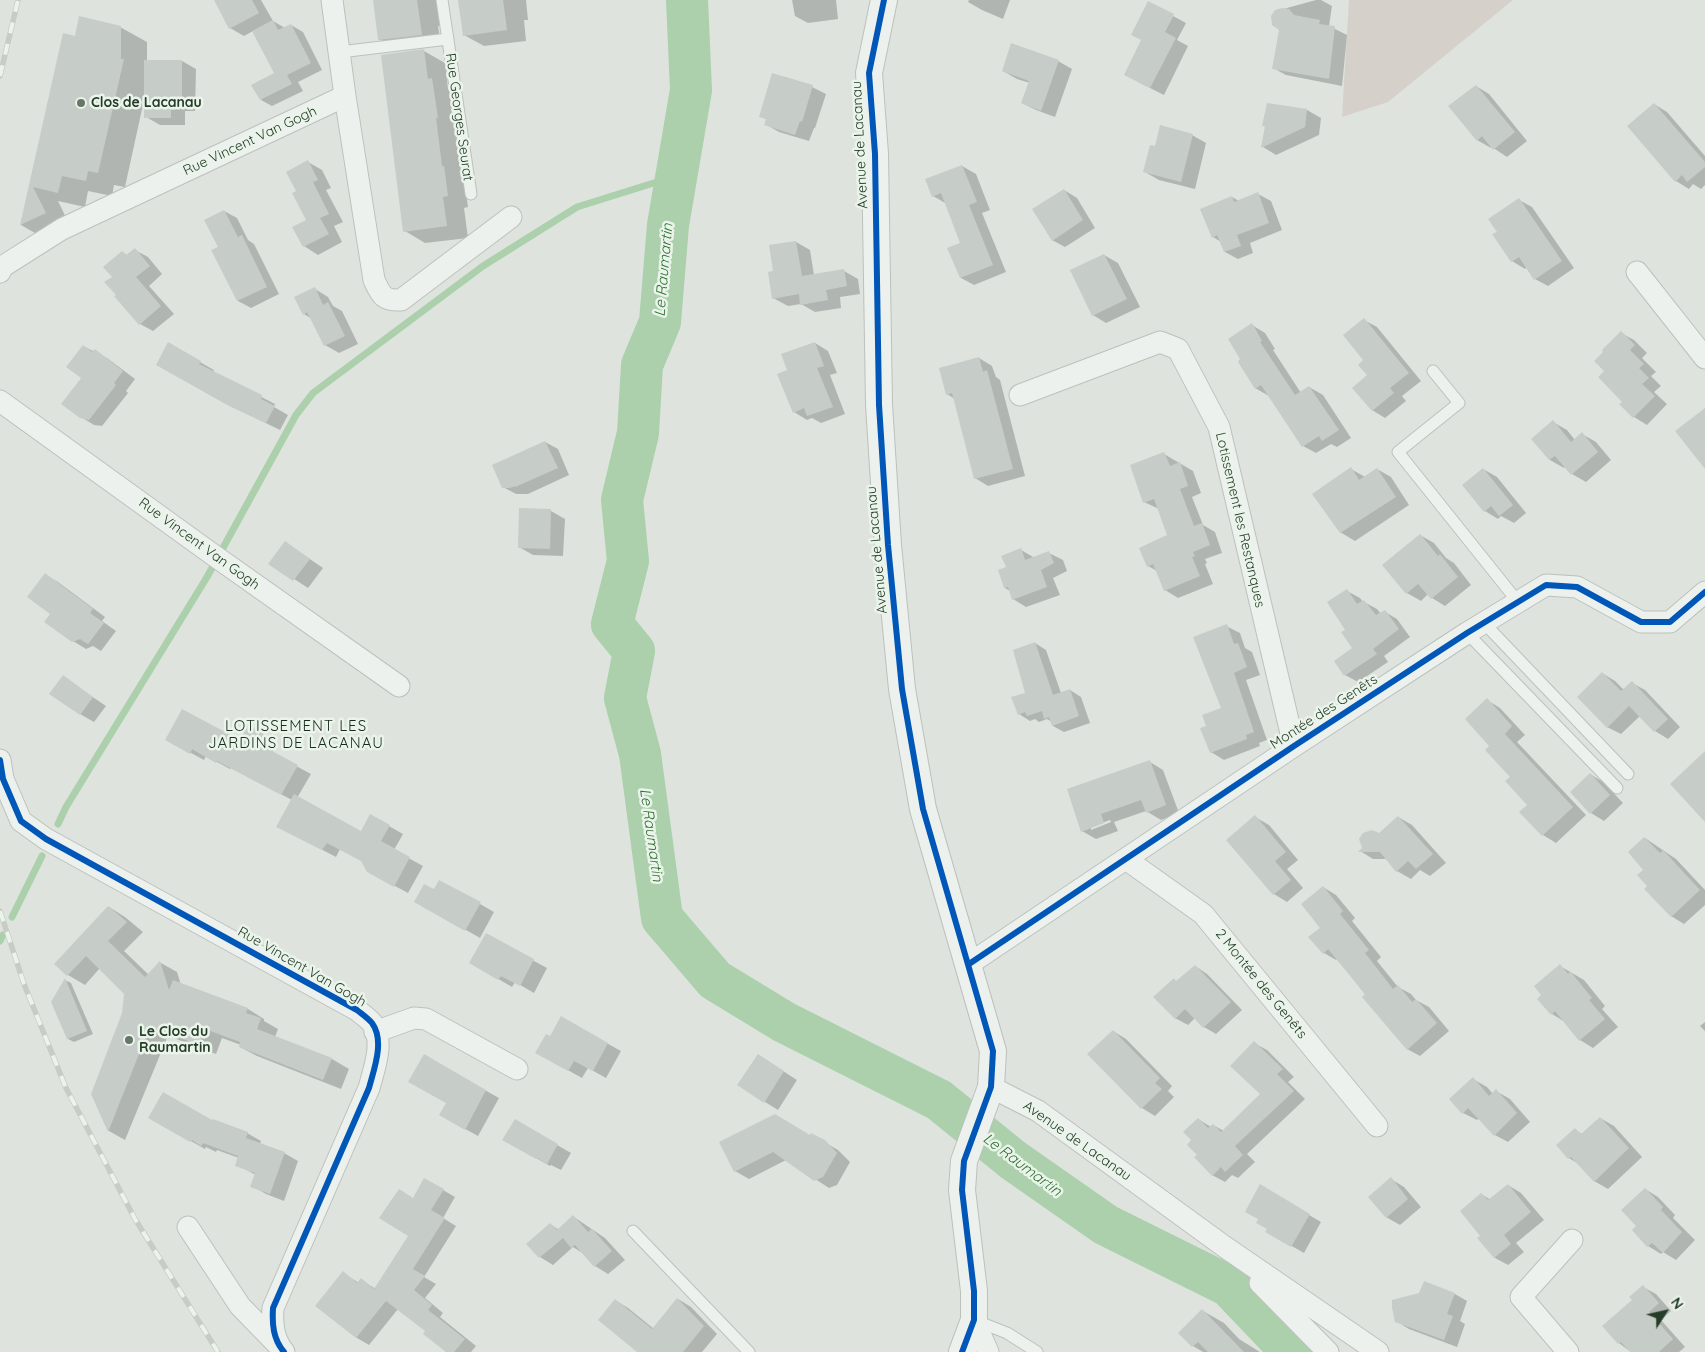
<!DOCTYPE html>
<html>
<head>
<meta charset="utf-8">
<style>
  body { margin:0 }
  #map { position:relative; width:1705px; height:1352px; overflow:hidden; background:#dee3de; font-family:Quicksand,sans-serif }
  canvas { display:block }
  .north { position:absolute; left:1640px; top:1287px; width:50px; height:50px; -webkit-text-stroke:4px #ebf4eb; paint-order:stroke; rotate:55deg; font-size:14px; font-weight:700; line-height:20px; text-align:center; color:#253d28 }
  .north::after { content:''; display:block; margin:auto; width:18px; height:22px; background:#253d28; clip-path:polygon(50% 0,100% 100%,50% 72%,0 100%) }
</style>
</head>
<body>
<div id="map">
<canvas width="1705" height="1352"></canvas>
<div class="north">N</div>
</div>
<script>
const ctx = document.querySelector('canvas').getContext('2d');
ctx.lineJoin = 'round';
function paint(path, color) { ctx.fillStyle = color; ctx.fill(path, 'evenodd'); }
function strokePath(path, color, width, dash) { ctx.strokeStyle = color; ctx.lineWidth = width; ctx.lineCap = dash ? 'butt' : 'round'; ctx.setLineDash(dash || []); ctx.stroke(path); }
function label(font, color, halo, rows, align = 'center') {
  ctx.font = font + ' Quicksand,sans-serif'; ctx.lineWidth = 5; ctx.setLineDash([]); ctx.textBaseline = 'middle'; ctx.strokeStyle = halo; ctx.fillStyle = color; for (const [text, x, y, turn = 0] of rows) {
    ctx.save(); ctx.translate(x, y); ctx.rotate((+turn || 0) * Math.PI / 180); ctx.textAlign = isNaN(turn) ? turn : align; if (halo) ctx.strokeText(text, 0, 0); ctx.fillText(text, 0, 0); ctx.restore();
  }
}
paint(new Path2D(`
  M1349,0H1513L1388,102L1342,117Z`), '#d6d0cb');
paint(new Path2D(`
  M215,0H261L273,21L285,28L291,25L303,32L322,70L298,82L303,91L272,106L261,100L276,74L253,31L244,36L230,28Z
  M374,0H439L443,25L438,26L441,45L399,51L379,39Z
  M460,0H526L528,20H524L526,41L484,46L464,35Z
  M792,0H836L838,19L808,23L795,16Z
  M969,0H1010L1003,19L982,10L968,2Z
  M1316,0H1321L1332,6L1329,26L1347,35L1342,86L1286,75L1273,68L1280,29L1276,11Z
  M1173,16L1186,23L1177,40L1188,46L1164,95L1138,82Z
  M120,27L147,42V61H182L196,69L195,111H185V125H160L146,117L144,100L125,187L114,185L112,196L88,191L85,207L58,201L71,228L47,240L21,225L64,34L76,37Z
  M424,51L445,63L448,89L453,91L462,178L464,179L468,207L464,208L468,238L425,243L405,231Z
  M1058,61L1072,69L1055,117L1036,110L1022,103L1030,83L1017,79L1003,71Z
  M1476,86L1489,94L1527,141L1507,157L1492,147L1491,148L1477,140Z
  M812,87L826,94L815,128H814L809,141L779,132L765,124L767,120L761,116Z
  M1654,104L1667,112L1705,156V185L1701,189L1693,184L1689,189L1676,181Z
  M1268,105L1307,110L1321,118L1319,135L1276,155L1263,147L1266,127L1264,126Z
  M1192,135L1206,143L1195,189L1159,180L1145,172L1156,148Z
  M308,162L322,170L331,188L326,190L343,222L334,226L342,242L318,255L304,246L294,227L307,220Z
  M962,166L976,174L990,210L982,213L1006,272L974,285L961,278L962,244L947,204L933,196Z
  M1064,190L1077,198L1095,228L1065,247L1052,240Z
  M1258,194L1271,201L1282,230L1250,243L1253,253L1238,259L1225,252L1221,242L1213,237L1232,197L1239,201Z
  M1519,200L1532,207L1574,268L1548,286L1535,279L1527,267L1525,269L1512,261L1499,232Z
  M224,211L237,218L248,240L254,244L279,294L251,308L238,301L213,251L220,248Z
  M796,242L810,250L814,275L844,271L858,279L860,294L840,297L841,308L815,312L801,304L788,306L773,298L774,272Z
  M135,250L148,257L162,274L149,286L174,314L153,331L140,324L118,295L113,277L122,252L128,256Z
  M1104,255L1118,263L1140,307L1106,323L1093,315Z
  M315,289L328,297L333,306L342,311L358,344L339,353L325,345L312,319L304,314Z
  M1364,320L1377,327L1421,381L1402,396L1406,401L1385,418L1372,410L1365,360Z
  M1252,325L1265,333L1275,349L1273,350L1301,393L1309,387L1323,395L1351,438L1337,447L1331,444L1316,453L1303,446L1269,396L1255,388L1242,360Z
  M1621,333L1634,340L1647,353L1642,358L1656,372L1651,376L1661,386L1654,392L1667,404L1647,425L1634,417L1606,371L1605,353Z
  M815,343L828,351L837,373L830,375L845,414L821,423L812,418L807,420L794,412L789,371Z
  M168,344L214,370L213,372L275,404L274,407L288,415L280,430L245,413Z
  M83,346L107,358L135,379L126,391L128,393L102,426L94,425L81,417Z
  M979,358L992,366L996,377L1000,380L1025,476L988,486L975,478L955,399L947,394Z
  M1553,422L1567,430L1575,440L1582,434L1596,442L1611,460L1586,482L1572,474L1565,466L1564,468L1550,460L1533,439Z
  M545,442L558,449L569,475L528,494H516L503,487Z
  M1164,454L1193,471L1201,493L1192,497L1203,525L1215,532L1222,553L1205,559L1207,563L1205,564L1213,584L1178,598L1165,590L1157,571L1148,566L1169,536L1159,509L1144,502Z
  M1351,469L1365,477L1377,469L1391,477L1409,505L1355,541L1340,532Z
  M1483,469L1497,477L1526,513L1514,523L1501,516L1498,519L1485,511Z
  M551,511L565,519L563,556L533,555L519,547Z
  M1420,535L1434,543L1446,558L1454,563L1471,585L1445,606L1432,598L1428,594L1421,601L1407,593Z
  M285,542L323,568L308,588L270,563Z
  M1021,550L1035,558L1049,553L1063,560L1067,571L1053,578L1060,595L1026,607L1013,599L1010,591L1005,588L1008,568Z
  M45,575L58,582L105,617L102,621L116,631L101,651L93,646L86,649L73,641L52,614Z
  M1347,591L1360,598L1363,602H1364L1377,609L1381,614L1385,612L1397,619L1410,637L1384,656L1388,662L1358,682L1345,675L1354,648L1346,630Z
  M1226,626L1240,633L1245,648L1252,652L1260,675L1246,680L1267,740L1259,743L1260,746L1224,760L1211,752L1208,727L1222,709Z
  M1035,643L1046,650L1061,693L1070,690L1081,697L1090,723L1064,732L1053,726L1052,722L1047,719L1039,722L1035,719L1030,721L1019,714L1026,693Z
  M1602,673L1615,681L1624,690L1632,683L1645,690L1680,727L1668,739L1655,731L1640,716L1621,734L1607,727Z
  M63,677L106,706L94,722L80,714Z
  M1487,700L1500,708L1525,735L1517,742L1586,815L1556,843L1543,835L1521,812L1529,805L1491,746Z
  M249,727L277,743L272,753L311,774L297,798L362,833L371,816L403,834L394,850L423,866L408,893L382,879L362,861L340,849L336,857L278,827L292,800L231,768L230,769L206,756L204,760L180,747L241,742Z
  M1150,762L1163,770L1179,813L1161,820L1146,811L1114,822L1118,831L1096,839L1082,831ZM1110,820L1111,822L1091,830V827Z
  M1590,774L1603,782L1623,803L1604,821L1591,813Z
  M1255,817L1269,825L1298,860L1287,869L1303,888L1287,902L1274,894Z
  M1398,817L1412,825L1446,863L1430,876L1420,870L1411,879L1397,871L1387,859H1373L1360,851Z
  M1645,838L1676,859L1705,890V905L1684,924L1671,916L1649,886L1644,870Z
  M1323,887L1336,895L1355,918L1352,921L1381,957L1377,961L1398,987L1411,994L1416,1000L1429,1007L1449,1031L1420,1056L1407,1049L1338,959L1336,960L1324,953L1322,928Z
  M435,891L480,904L494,912L480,938L416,901Z
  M109,907L125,917L143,932L124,951L149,975L161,963L177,972L181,985L248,1009L264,1019V1021L278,1029L275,1037L332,1059L349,1069L341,1089L257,1056L240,1047L241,1045L222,1038L216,1054L171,1037L170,1039L167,1038L125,1140L109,1131L92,1094L124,1014L125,993L100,968L85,985L68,975L56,964Z
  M486,935L547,968L534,993L515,982L512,987L471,963Z
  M1195,966L1207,974L1242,1010L1216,1034L1204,1027L1195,1018L1188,1025L1175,1018L1178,982Z
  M1560,966L1584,980L1605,1006L1602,1009L1618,1027L1593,1048L1580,1040L1565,1022L1552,1014Z
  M65,980L71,983L93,1034L74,1042L68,1039Z
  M561,1018L621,1051L606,1078L588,1068L582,1078L537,1053L550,1038Z
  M1705,1022V1031L1700,1026Z
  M1113,1031L1126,1039L1172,1086L1168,1091L1174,1097L1155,1116L1142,1108L1089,1054Z
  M1254,1043L1267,1050L1294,1077L1288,1082L1305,1099L1247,1154L1255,1162L1238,1178L1232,1175L1225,1182L1212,1175L1198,1155L1193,1140L1198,1119L1211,1127L1213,1125L1224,1131L1262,1094Z
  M424,1056L499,1098L478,1136L440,1115L447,1103Z
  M772,1064L797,1080L778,1110L765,1102Z
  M1473,1079L1487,1087L1493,1094L1496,1091L1510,1099L1530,1122L1508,1142L1495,1135L1479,1118L1477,1120L1463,1113Z
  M150,1118L213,1122L247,1133L261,1141L260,1144L284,1153L298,1161L284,1201L266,1194L252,1186L256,1175L237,1165L239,1158L217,1150L216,1152L206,1147L205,1149Z
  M1600,1118L1614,1126L1642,1157L1608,1189L1594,1181L1580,1165L1569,1158L1575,1130L1582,1134Z
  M515,1121L571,1153L561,1170L551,1165L550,1166L504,1140Z
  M811,1137L824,1142L838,1150L850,1162L837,1185L829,1188L786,1160L749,1179L735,1171L721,1142Z
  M424,1179L455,1197L443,1218L456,1226L424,1277L436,1284L425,1298L443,1313L440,1317L476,1346L471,1352H448L426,1331L398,1309L369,1345L357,1338L317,1305L343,1273L359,1283L361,1280L376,1289L410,1236L414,1199Z
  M1391,1179L1404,1187L1421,1207L1400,1225L1386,1217Z
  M1508,1185L1521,1193L1544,1220L1516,1243L1524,1252L1508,1265L1495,1258L1479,1238L1482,1236L1481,1194L1491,1200Z
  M1260,1186L1321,1222L1304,1253L1267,1232L1268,1229L1260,1219Z
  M1645,1189L1658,1197L1675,1215L1673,1218L1695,1240L1676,1260L1663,1252L1661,1254L1648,1246L1633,1231L1638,1226Z
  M574,1217L605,1238L625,1260L608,1274L595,1266L584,1254L573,1247L553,1265L540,1257L550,1224L559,1230Z
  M1643,1287L1656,1294L1671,1311L1661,1320L1685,1347L1679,1352H1631L1619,1343L1633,1300Z
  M1455,1294L1467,1301L1460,1321L1465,1324L1457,1347L1409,1329L1396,1321Z
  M678,1299L691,1307L717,1334L702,1352H639L615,1300L628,1308L654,1329Z
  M1203,1311L1224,1323L1239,1339L1260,1352H1203L1193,1346Z`), '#0003');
strokePath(new Path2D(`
  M58,824L66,807L207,577L296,415L313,393L483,266L577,207L676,176
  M12,917L42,856
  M0,941L3,935`), '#abd0ab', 7);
strokePath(new Path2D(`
  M687,0L691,90L668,225L660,322L642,365L638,433L622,500L628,561L612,624L634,651L625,698L640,754L662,918L715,980L784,1022L939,1100L1013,1160L1106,1225L1229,1286L1292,1352`), '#abd0ab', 42);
paint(new Path2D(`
  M214,0H252L259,13L229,29Z
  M373,0H417L422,35L378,40Z
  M458,0H503L507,30L463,36Z
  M1148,1L1174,14L1165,32L1176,38L1150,88L1124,75L1141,40L1131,35Z
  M1282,8L1289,9L1294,15L1320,20L1319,24L1335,26L1329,79L1272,69L1279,30L1272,25L1271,16L1275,10Z
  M79,16L121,26V59H124L98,173L88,171L86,181L62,176L58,193L33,187L46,213L20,225L63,33L75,36Z
  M273,20L278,30L291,24L311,63L287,75L292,84L260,100L251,85L274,73L252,31Z
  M1011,43L1059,60L1041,111L1021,103L1029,81L1002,71Z
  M424,49L428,79L432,78L438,118H436L442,166H444L448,196L443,197L447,226L403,232L381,55Z
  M144,60H182V104L171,103V118H144Z
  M772,73L813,85L802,122L800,121L795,135L764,125L766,119L759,117Z
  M1476,85L1515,132L1493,150L1482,136L1477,141L1448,106Z
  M1267,103L1307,109L1305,127L1261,148L1265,126H1262Z
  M1654,103L1705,162V167L1687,182L1682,175L1675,182L1627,126Z
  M1160,125L1193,134L1181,182L1143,172L1150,145L1155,146Z
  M308,160L318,180L313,182L329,214L320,218L329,234L303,247L292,227L306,220L292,193L296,191L286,172Z
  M962,165L977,202L969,205L993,265L960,278L947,248L960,243L941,193L932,197L925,179Z
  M1064,189L1083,220L1052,241L1032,209Z
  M1258,192L1269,223L1237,235L1241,246L1224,252L1217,235L1212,238L1200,209L1232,196L1234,202Z
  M1519,198L1562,261L1534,280L1519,257L1511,262L1492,234L1497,232L1488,219Z
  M224,210L238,237L242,235L267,287L237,301L211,250L218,247L204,220Z
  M796,241L802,276L844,269L847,286L826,290L828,300L800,305L799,294L772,299L768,272L773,271L769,245Z
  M135,248L150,266L136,277L161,306L139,325L114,296L116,295L104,282L112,277L103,267L122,251L126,255Z
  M1104,254L1127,299L1092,316L1070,270Z
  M315,287L323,305L328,302L345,336L324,346L307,312L303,315L294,297Z
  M1364,318L1409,373L1390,388L1394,393L1372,411L1352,388L1367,375L1358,365L1363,360L1343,335Z
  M1252,323L1262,341L1260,342L1295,395L1309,386L1339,430L1322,441L1319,436L1302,447L1261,385L1255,389L1238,362L1240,359L1228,339Z
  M1621,331L1635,345L1630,350L1644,364L1639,368L1649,378L1642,384L1655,396L1633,418L1619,404L1622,402L1598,377L1604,371L1594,361L1603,352L1602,350Z
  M168,342L201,361L199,364L262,395L261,399L275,406L266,423L229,406L156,365Z
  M815,342L824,366L817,368L833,407L807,416L804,408L793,413L777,374L787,370L781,354Z
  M83,345L92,352L95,349L123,371L114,383L116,385L89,420L80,418L61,404L81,378L66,367Z
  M979,357L983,372L987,370L1013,469L974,479L952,393L946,395L939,368Z
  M1705,408V469L1675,431Z
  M1553,420L1571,442L1582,432L1598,452L1571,475L1555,456L1549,460L1531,439Z
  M545,441L558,468L515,487V486L510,488H502L492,465Z
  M1164,452L1170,466L1180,462L1188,486L1180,489L1194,526L1202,523L1210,545L1193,552L1195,556L1192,557L1200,576L1164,591L1153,564L1147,567L1139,548L1167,535L1154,499L1143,503L1130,465Z
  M1351,467L1359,480L1377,468L1396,497L1340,533L1312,494Z
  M1483,468L1513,505L1499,516L1491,506L1484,512L1462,485Z
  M519,508L551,509L550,549L518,548Z
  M1420,534L1438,556L1440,554L1458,577L1431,599L1418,584L1406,594L1382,565Z
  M285,541L310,559L293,581L268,564Z
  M1021,548L1025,560L1049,551L1054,563L1041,570L1047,587L1012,600L1008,587L1004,588L998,570L1006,567L1001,556Z
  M45,573L93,609L90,613L104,623L88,644L80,639L72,642L44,622L50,614L27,597Z
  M1347,589L1357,604L1364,600L1376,615L1385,610L1399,629L1373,649L1377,654L1344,676L1334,661L1352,648L1341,632L1345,630L1327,602Z
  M1227,624L1234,644L1238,643L1247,667L1234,673L1254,732L1246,735L1247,739L1210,753L1200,728L1206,726L1202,715L1221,708L1193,637Z
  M1035,642L1053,695L1070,689L1079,716L1052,726L1049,717L1044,719L1042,711L1027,716L1025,712L1018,715L1011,697L1025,693L1013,650Z
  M1602,672L1621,691L1632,681L1668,719L1654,732L1629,706L1607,728L1577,697Z
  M63,675L93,697L80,715L49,694Z
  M1487,698L1512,726L1505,734L1573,807L1542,836L1519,812L1527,805L1505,781L1510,777L1485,750L1489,746L1465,719Z
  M182,709L240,740L248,725L264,734L259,744L298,765L281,795L217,761L216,763L192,749L190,754L165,740Z
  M1705,751V822L1670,784Z
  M1150,760L1166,805L1146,813L1141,800L1101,814L1104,823L1081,832L1067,789Z
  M1590,773L1610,795L1590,814L1570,792Z
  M294,794L361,831L370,814L390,825L381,841L410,857L394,887L367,872L361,861L327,843L322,850L276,827Z
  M1255,815L1286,852L1275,861L1291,880L1273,895L1226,840Z
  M1398,816L1433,854L1416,869L1408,861L1396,872L1380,852H1358L1362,848L1359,839L1363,833L1372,830L1379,833Z
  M1644,837L1660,853L1663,850L1700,890L1671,917L1644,889L1647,886L1637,875L1643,870L1628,852Z
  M439,880L481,902L465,931L414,902L424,884L434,889Z
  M1323,886L1343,911L1340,914L1369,950L1365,953L1393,989L1398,985L1412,1002L1416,999L1437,1023L1407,1050L1362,997L1365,994L1328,949L1323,954L1308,937L1320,928L1301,904Z
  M108,906L127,922L108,941L145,977L160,961L169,990L173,980L248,1008L246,1013L261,1018L257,1029L332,1058L323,1080L239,1047L240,1042L205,1029L199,1045L154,1028L153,1030L149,1029L108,1132L91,1094L122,1013L124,994L86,956L67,976L54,964Z
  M486,933L534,959L520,986L501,976L498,980L469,963Z
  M1560,964L1568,974L1570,971L1592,998L1589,1000L1605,1019L1579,1041L1555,1011L1551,1015L1537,999L1541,995L1534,986Z
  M1195,965L1231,1002L1203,1028L1185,1009L1175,1019L1153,997L1174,978L1176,981Z
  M65,978L87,1031L67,1039L51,1002Z
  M561,1016L608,1043L593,1071L574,1061L568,1071L535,1053L546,1034L550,1036Z
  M1113,1030L1160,1078L1155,1083L1162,1089L1141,1109L1087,1054Z
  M1254,1041L1283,1069L1277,1074L1294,1091L1235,1146L1243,1155L1225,1172L1221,1167L1212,1176L1194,1157L1197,1155L1187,1145L1191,1140L1183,1132L1198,1118L1208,1128L1213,1124L1221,1132L1260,1094L1230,1066Z
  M424,1054L486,1090L465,1130L439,1115L446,1103L408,1082Z
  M758,1054L784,1071L764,1103L737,1085Z
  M1473,1077L1489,1096L1496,1089L1517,1113L1494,1136L1468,1108L1462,1114L1449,1099Z
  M163,1092L212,1120L213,1119L248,1132L246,1138L285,1152L270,1194L250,1187L255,1173L235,1166L238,1156L203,1143L201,1146L192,1140L190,1142L148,1118Z
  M775,1114L810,1135L811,1133L825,1140L837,1153L823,1177L814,1181L773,1152L734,1172L719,1142Z
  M1600,1117L1629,1148L1594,1182L1571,1157L1568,1159L1556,1145L1575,1128L1581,1134Z
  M515,1119L558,1144L547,1164L537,1158L536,1159L502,1140Z
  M1391,1177L1408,1199L1386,1218L1368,1197Z
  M424,1178L444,1189L431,1210L445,1218L413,1269L425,1276L414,1290L432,1305L428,1310L465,1339L454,1352H446L423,1334L425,1331L386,1301L356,1338L315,1306L343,1271L357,1283L361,1278L374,1289L408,1236L379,1218L399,1189L413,1198Z
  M1260,1184L1310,1214L1291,1247L1265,1232L1267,1229L1256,1223L1258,1219L1245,1212Z
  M1508,1184L1531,1212L1504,1235L1511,1244L1494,1258L1477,1238L1480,1236L1460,1211L1481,1193L1488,1200Z
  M1645,1188L1663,1207L1661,1210L1682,1232L1663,1253L1652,1243L1647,1247L1632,1230L1636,1226L1621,1210Z
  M573,1215L588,1232L592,1229L612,1251L594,1267L575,1245L571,1248L563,1238L539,1258L526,1244L550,1223L557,1230Z
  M1424,1281L1455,1293L1447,1314L1453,1316L1444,1340L1395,1322L1392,1308V1300L1419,1293Z
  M1643,1285L1659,1303L1649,1312L1673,1339L1659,1352H1630L1621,1342L1618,1344L1602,1326L1632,1300L1629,1297Z
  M677,1298L704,1326L683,1352H637L598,1320L615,1299L652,1329Z
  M1202,1309L1244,1352H1208L1198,1342L1192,1347L1178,1333Z`), '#c6ccc7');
const service = new Path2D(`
  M442,0L471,194
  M340,52L448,39
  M1433,371L1459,403L1398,452L1518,602
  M1484,623L1628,774
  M1467,633L1617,788
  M633,1231L749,1352
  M974,1320L1007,1333L1037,1352`);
const minor = new Path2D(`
  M332,0L345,96L374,280C381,295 383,301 401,300L511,217
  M0,272L2,267L62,229L345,96
  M1637,272L1705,358
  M1020,395L1160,342L1178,349L1219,427L1294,746
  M0,401L212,554L399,686
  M0,760L3,779L21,821L46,839L357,1010C362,1014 368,1018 372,1023C385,1041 374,1069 369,1088L273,1308C272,1324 273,1339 284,1352
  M1127,860L1203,914L1377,1126
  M969,964L1294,746L1467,633L1546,585L1577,587L1641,622H1670L1705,592
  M375,1032L414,1018L426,1019L517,1069
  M991,1087L1038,1111L1225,1247L1378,1352
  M188,1227L240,1306L278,1345
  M1260,1283L1328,1352
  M974,1320L988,1352
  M1568,1352L1521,1297L1572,1240`);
const tertiary = new Path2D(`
  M884,0L869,73L875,154L879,405L888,545L902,689L923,809L993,1051L991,1087L964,1161L962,1190L974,1291V1320L962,1352`);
strokePath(service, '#bcc1bc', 13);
strokePath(minor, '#bcc1bc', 23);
strokePath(tertiary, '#bcc1bc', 28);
strokePath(service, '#edf1ee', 11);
strokePath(minor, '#edf1ee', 21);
strokePath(tertiary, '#edf1ee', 26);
const rail = new Path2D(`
  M0,76L18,0
  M0,911L24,984L66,1088L135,1219L218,1352`);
strokePath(rail, '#c7ccc7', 5.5);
strokePath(rail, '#ebf4eb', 4, [11]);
strokePath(new Path2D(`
  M884,0L869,73L875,154L879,405L888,545L902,689L923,809L993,1051L991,1087L964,1161L962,1190L974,1291V1320L962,1352
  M0,760L3,779L21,821L46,839L357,1010C362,1014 368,1018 372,1023C385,1041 374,1069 369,1088L273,1308C272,1324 273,1339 284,1352
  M969,964L1294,746L1467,633L1546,585L1577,587L1641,622H1670L1705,592`), '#0057b8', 6);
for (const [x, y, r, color] of [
  [81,103,5,"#667768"],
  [129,1040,5,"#667768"]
]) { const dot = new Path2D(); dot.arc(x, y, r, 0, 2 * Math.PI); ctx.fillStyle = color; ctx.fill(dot); strokePath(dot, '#ebf4eb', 2); }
label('bold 14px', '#253d28', '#ebf4eb', [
  ["Clos de Lacanau",91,103],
  ["Le Clos du",139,1032],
  ["Raumartin",139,1048]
], 'left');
label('14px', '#253d28', '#ebf4eb', [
  ["Rue Georges Seurat",459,117,82],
  ["Rue Vincent Van Gogh",250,141,-25],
  ["Avenue de Lacanau",860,145,-93],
  ["Lotissement les Restanques",1240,520,77],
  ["Rue Vincent Van Gogh",199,544,36],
  ["Avenue de Lacanau",877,550,-95],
  ["Montée des Genêts",1324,712,-33],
  ["Rue Vincent Van Gogh",302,967,30],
  ["2 Montée des Genêts",1261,984,51],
  ["Avenue de Lacanau",1077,1141,35]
]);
label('italic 15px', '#2f7131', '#ebf4eb', [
  ["Le Raumartin",664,270,-85],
  ["Le Raumartin",651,835,82],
  ["Le Raumartin",1022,1165,37]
]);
ctx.letterSpacing = '1px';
label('15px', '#182d1b', '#ebf4eb', [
  ["LOTISSEMENT LES",296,726],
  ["JARDINS DE LACANAU",296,743]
]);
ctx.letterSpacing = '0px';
</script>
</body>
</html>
